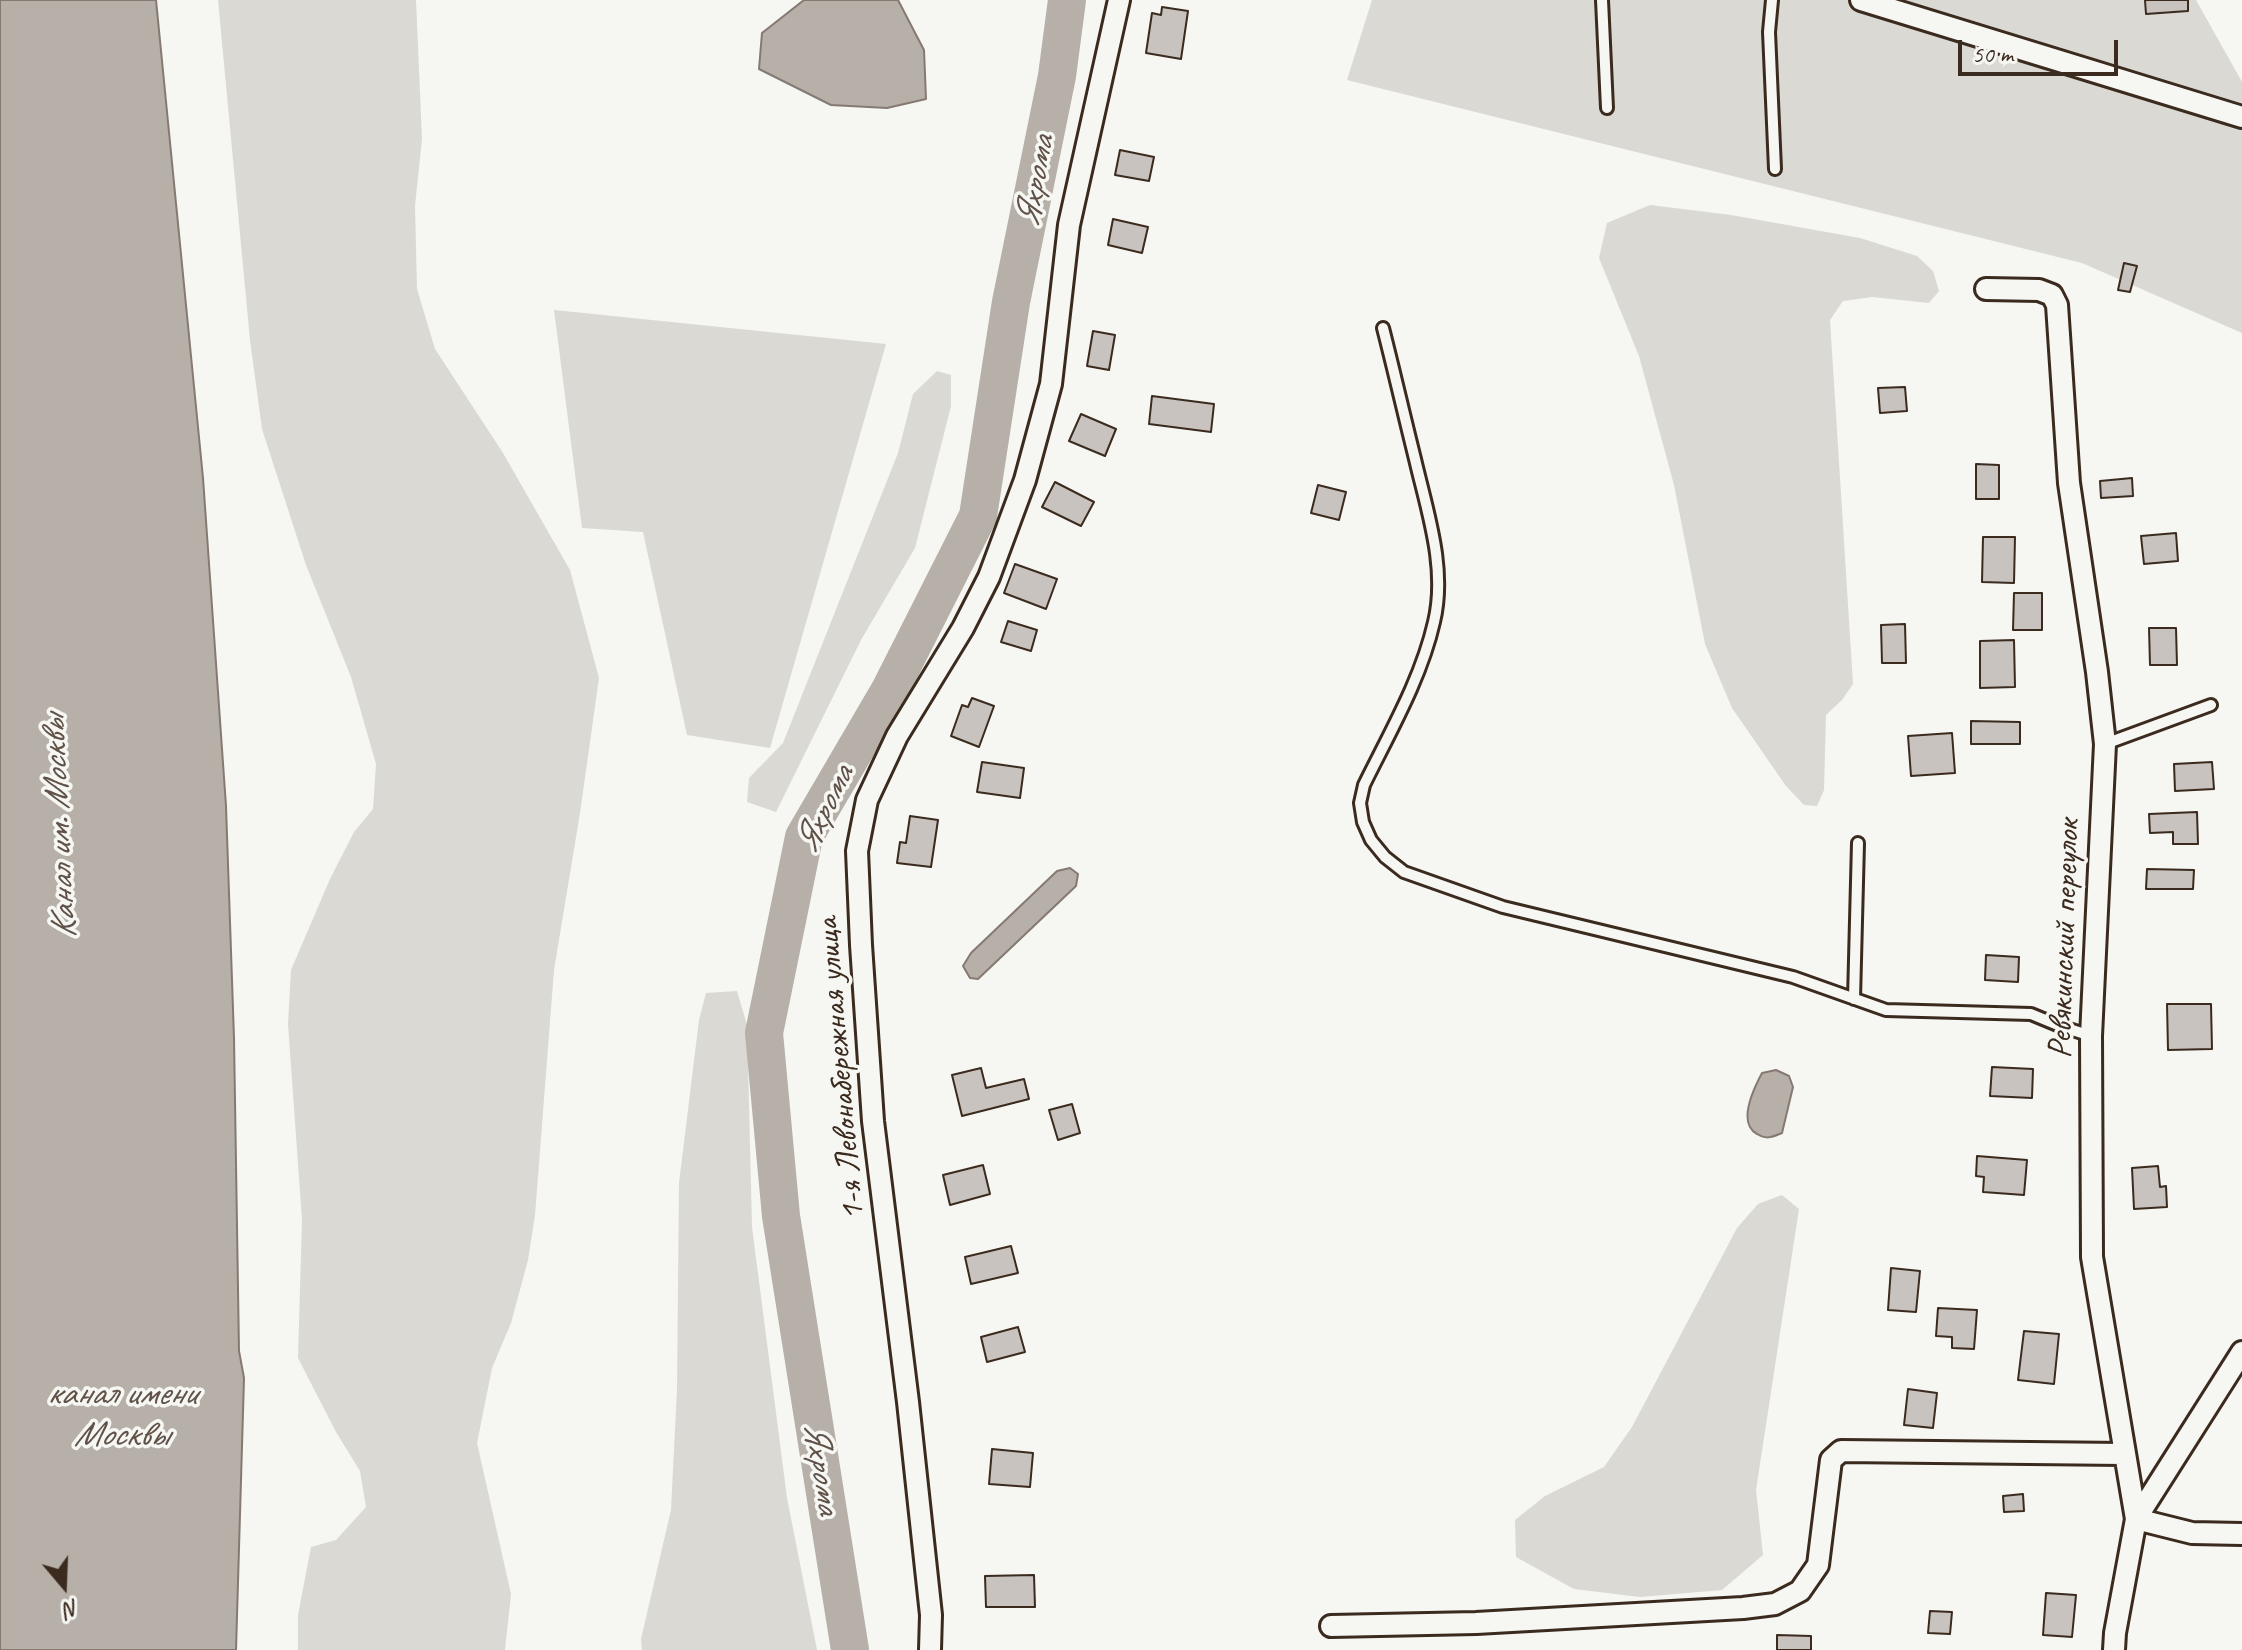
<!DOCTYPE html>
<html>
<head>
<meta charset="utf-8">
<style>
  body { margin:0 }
  #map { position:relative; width:2242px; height:1650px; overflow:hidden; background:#f6f6f2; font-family:Caveat,sans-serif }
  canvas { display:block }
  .north { position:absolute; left:24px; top:1546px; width:80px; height:80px; -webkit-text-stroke:6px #f6f6f2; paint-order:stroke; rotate:161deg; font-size:22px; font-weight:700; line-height:32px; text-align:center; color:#3b2a1e }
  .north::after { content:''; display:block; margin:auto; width:28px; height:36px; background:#3b2a1e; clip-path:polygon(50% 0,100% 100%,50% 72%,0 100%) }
  .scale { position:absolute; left:1958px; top:40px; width:160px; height:36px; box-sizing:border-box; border:4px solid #3b2a1e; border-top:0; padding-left:10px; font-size:24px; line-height:28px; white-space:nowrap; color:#3b2a1e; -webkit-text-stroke:6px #f6f6f2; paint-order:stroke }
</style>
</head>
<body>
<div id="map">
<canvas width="2242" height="1650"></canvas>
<div class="north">N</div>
<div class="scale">50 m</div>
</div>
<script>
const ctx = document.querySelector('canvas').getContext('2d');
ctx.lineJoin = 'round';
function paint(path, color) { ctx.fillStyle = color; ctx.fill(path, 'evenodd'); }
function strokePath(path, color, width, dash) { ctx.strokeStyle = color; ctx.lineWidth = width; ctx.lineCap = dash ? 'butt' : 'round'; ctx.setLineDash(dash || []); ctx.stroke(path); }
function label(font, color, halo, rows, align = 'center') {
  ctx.font = font + ' Caveat,sans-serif'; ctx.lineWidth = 7; ctx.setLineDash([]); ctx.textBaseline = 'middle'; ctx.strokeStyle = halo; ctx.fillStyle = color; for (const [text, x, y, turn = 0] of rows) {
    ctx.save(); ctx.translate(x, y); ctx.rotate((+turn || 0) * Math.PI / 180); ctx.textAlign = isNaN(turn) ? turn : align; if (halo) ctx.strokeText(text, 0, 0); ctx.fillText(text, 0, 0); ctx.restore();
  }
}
paint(new Path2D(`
  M218,0H416L422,139L415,206L417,289L435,349L503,453L570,570L599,678L580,813L554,970L535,1215L528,1260L511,1323L492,1368L477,1443L511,1594L505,1650H298V1615L311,1547L336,1540L366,1507L360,1471L336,1432L298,1358L302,1220L288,1024L291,970L330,879L354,832L373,809L376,764L351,677L306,565L262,429L250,340Z
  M1372,0H2196L2242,82V333L2082,263L1347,80Z
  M1650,205L1731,215L1860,238L1917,256L1933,271L1939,291L1929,303L1872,297L1843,301L1830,320L1853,684L1842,700L1826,715L1824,790L1817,806L1804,805L1786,786L1732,708L1705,644L1674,485L1639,356L1599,258L1607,223Z
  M554,310L886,344L770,748L687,735L643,532L582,528Z
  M937,371L951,375V406L915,548L861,640L776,812L747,802L749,778L783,743L898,453L913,394Z
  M737,991L747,1025L752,1227L787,1498L817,1650H642L641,1639L671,1510L677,1389L679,1183L699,1020L706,993Z
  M1782,1195L1799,1209L1756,1490L1763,1555L1722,1590L1640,1597L1574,1589L1516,1557L1515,1520L1545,1496L1604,1467L1632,1427L1737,1228L1758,1204Z`), '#dad9d3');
const water = new Path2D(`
  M0,0H156L203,478L226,806L234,1038L239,1351L244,1378L236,1650H0Z
  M804,0H898L924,50L926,99L887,108L831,105L759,69L762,33Z
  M1070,868L1078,874L1076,886L978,979L970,978L963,966L971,953L1057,871Z
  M1776,1070L1789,1076L1793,1087L1782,1133C1772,1137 1767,1140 1757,1134C1737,1123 1754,1088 1762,1073Z`);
paint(water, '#b6b0a9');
strokePath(water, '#857a71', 2);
strokePath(new Path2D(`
  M850,1650L781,1216L764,1033L804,837L890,690L978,516L1011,302L1057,76L1067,0`), '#b6b0a9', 38);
const building = new Path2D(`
  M2145,0H2188V11L2146,14Z
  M1162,7L1188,11L1181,59L1146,53L1152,13L1161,15Z
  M1120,150L1154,157L1149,181L1115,175Z
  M1113,219L1148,227L1142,253L1108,245Z
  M2124,263L2137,266L2130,292L2118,290Z
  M1093,331L1115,335L1109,370L1087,366Z
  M1905,387L1907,411L1880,413L1878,388Z
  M1152,396L1214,404L1211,432L1149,424Z
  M1081,414L1116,429L1105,456L1069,441Z
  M1976,464L1999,465V499H1976Z
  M2132,478L2133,496L2101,498L2100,481Z
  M1055,482L1094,502L1081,526L1042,507Z
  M1318,485L1346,492L1339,520L1311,513Z
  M2176,533L2178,561L2144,564L2141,536Z
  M1983,537H2015L2014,583L1982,582Z
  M1015,564L1057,579L1046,609L1004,593Z
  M2014,593H2042V630H2013Z
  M1008,621L1037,630L1031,651L1001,642Z
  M1905,624L1906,663H1882L1881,625Z
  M2149,628H2176L2177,665H2150Z
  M2014,640L2015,687L1980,688V641Z
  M972,698L994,706L979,747L951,736L962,705L968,707Z
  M1971,721L2020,722V744H1971Z
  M1952,733L1955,773L1911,776L1908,736Z
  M982,762L1024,768L1020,798L977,792Z
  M2212,762L2214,789L2175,791L2174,764Z
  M2197,812L2198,844H2173V832L2150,833L2149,814Z
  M910,816L938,820L931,867L897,863L900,842L906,843Z
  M2147,869L2194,870L2193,889H2146Z
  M1986,955L2019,957L2018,982L1985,980Z
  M2167,1004H2211L2212,1049L2168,1050Z
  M1992,1067L2033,1069L2032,1098L1990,1096Z
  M981,1068L986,1088L1024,1079L1029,1099L962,1116L952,1075Z
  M1072,1104L1080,1133L1058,1140L1049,1110Z
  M1977,1156L2027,1160L2024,1195L1983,1192L1984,1177L1976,1176Z
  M983,1165L990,1194L950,1205L943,1175Z
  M2158,1166L2160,1187L2166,1186L2167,1207L2134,1209L2132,1168Z
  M1011,1246L1018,1273L971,1284L965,1257Z
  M1891,1268L1920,1271L1916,1312L1888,1310Z
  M1938,1308L1977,1310L1974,1349L1952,1348V1337L1936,1336Z
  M1018,1327L1025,1352L987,1362L981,1337Z
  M2024,1331L2059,1334L2054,1384L2018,1380Z
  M1908,1389L1937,1393L1933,1428L1904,1425Z
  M992,1449L1033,1453L1030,1487L989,1484Z
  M2023,1494L2024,1511L2004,1512L2003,1496Z
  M1034,1575L1035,1607H986L985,1576Z
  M2046,1593L2076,1595L2072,1637L2043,1635Z
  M1930,1611L1952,1612L1950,1634L1928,1633Z
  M1777,1635L1811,1636V1650H1777Z`);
paint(building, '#c8c3be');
strokePath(building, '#3b2a1e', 2);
const lane = new Path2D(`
  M1602,0L1607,108
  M1772,0L1769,32L1775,169
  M1383,328C1394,371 1404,415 1415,459C1427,511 1447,568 1434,622C1421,679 1390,732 1364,785L1360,803L1363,822L1371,840L1385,857L1404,872L1503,907L1793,977L1886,1010L2031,1014L2060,1026L2091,1036
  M2105,744L2211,705
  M1854,999L1858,843`);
const street = new Path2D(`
  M1861,0L2242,117
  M1986,289L2039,290L2052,295L2057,305L2069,483L2097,672L2105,744L2091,1036L2092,1257L2136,1519L2115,1633L2114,1650
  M2242,1352L2136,1519L2192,1533L2242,1534
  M1331,1626L1476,1623L1743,1608L1775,1604L1800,1591L1818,1565L1831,1460L1841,1451L2124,1454
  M930,1650L931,1615L908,1402L873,1121L861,945L857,851L867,800L897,736L963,628L989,577L1025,480L1051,384L1069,225L1119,0`);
strokePath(lane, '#3b2a1e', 16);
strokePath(street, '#3b2a1e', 26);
strokePath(lane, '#f6f6f2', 10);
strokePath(street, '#f6f6f2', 20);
label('34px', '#3b2a1e', '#f6f6f2', [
  ["Ревякинский переулок",2065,939,-88],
  ["1-я Левонабережная улица",841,1069,-95]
]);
label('italic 36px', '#605248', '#f6f6f2', [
  ["Яхрома",1036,182,-80],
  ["Яхрома",825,810,-64],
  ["Канал им. Москвы",60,827,-93],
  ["канал имени",121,1395],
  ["Москвы",121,1436],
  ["Яхрома",821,1468,81]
]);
</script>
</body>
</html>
